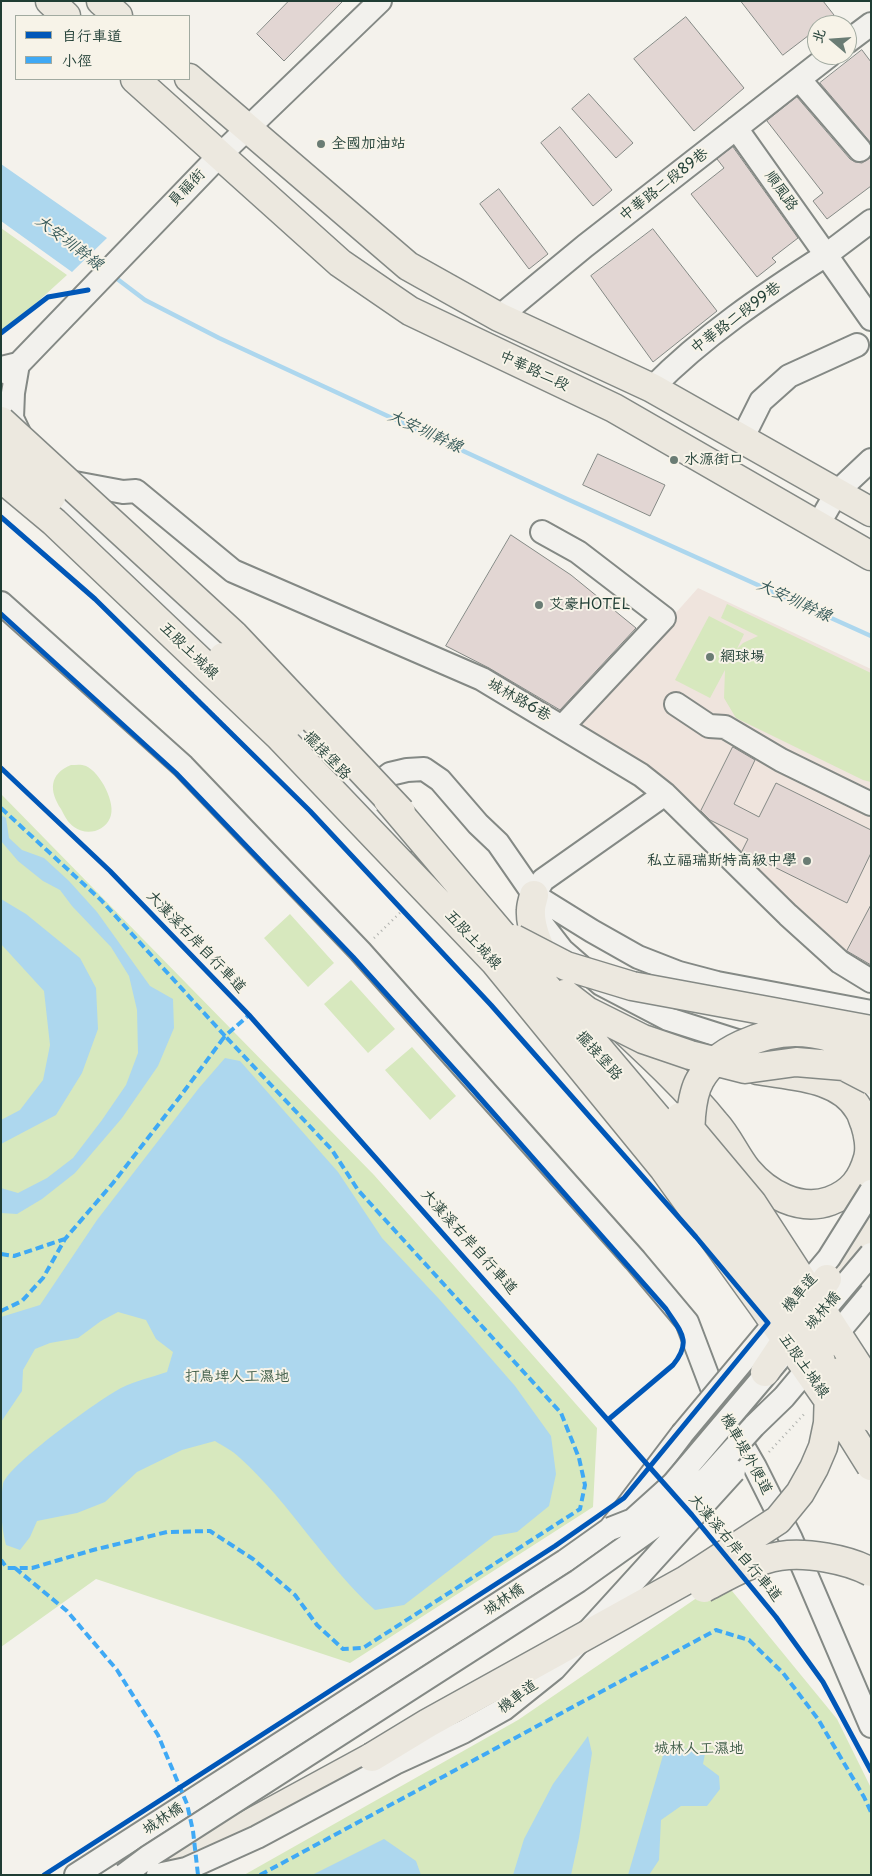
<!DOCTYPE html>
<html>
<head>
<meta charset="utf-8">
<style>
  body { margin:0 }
  #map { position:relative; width:872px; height:1876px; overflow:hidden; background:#f4f2ec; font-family:"Playpen Sans","LXGW WenKai TC",sans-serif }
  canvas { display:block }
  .frame { position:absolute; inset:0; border:2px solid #1f3d34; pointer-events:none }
  .legend { position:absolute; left:15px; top:15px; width:175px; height:65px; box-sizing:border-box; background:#f7f3e8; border:1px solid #a1aaa0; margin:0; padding:6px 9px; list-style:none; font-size:15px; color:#1f3d34 }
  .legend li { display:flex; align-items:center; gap:10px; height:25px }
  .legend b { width:25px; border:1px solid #a1aaa0 }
  .north { position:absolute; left:807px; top:15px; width:50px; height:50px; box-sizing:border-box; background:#f7f3e8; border:1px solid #a1aaa0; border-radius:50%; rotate:288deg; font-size:14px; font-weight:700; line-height:20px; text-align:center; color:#1f3d34 }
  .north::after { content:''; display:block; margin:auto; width:18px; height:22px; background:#6a7c74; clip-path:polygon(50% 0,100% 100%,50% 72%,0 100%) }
</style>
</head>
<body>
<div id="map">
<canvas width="872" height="1876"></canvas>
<div class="frame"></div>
<ul class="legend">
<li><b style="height:6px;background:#0057b8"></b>自行車道</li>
<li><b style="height:6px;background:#3fa9f5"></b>小徑</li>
</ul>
<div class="north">北</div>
</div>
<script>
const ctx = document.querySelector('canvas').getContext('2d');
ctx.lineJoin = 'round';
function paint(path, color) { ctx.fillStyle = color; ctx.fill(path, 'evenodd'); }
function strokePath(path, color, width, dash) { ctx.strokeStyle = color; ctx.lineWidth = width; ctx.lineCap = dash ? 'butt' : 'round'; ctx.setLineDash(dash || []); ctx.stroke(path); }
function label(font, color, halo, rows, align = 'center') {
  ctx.font = font + ' "Playpen Sans","LXGW WenKai TC",sans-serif'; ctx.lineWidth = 4; ctx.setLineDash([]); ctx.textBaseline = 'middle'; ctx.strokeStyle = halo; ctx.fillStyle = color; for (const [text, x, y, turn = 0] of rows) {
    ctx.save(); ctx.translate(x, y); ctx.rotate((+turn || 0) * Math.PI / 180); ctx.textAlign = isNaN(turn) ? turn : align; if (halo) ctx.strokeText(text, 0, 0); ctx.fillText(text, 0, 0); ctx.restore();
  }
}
paint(new Path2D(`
  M698,588L871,669V972L844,957L575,726Z`), '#efe4dd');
paint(new Path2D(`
  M1,228L67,275L1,335Z
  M727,604L871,673V782L863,780L736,718L724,698L725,670L710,698L675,680L709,616L744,634L737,649L743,643L758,636L721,618Z
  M71,765C76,765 81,764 86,766C100,772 117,804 110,818C104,832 86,836 74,827C68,823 64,815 61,809C49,791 49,774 71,765Z
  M1,794L374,1175L597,1428L593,1507L350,1663L96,1579L1,1647Z
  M290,914L334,963L308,987L264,938Z
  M351,980L395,1029L368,1053L324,1004Z
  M412,1047L456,1096L430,1120L385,1070Z
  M723,1580L837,1719L871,1788V1875H244L518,1720Z`), '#d7e8be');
paint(new Path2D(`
  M1,164L107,238L72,272L1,221Z
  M1,815L6,818L9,838L22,850L44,858L69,881L97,912L150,986L173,999L174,1028L158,1066L122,1118L75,1173L42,1199L17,1214L1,1213V1188L18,1193L47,1178L73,1158L102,1120L126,1085L138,1053L137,1010L129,976L111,947L72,906L60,890L43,881L18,861L1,841Z
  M1,899L26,914L80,958L96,988L98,1029L82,1073L56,1115L1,1144V1120L20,1110L43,1080L50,1045L44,991L1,944Z
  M225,1058L240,1061L338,1172L382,1238L440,1300L515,1386L551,1436L556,1474L549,1506L517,1532L494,1536L404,1605L375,1610C325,1565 291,1504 240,1458C233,1451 223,1446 215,1441L182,1450L137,1472L105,1502L77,1513L37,1521L30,1537L20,1550L6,1545C1,1527 0,1503 3,1484C8,1465 100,1399 121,1388C135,1381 152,1377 167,1372L173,1352L156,1339L146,1320L118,1312L101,1321L78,1338L50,1343L35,1349L23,1370L22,1391L1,1422V1317L40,1305L97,1220L199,1088Z
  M588,1736L592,1753L579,1838L571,1875H513L524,1839L553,1784Z
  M691,1748L705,1754L703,1764L719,1776L720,1789L707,1806H681L661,1820L659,1860L649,1875H628L664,1752Z
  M384,1839L416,1861L421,1875H312Z`), '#add7ee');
strokePath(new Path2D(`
  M84,254L102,268
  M112,275L145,300L219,338L567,499L871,636`), '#add7ee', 4.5);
const building = new Path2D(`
  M289,1H343L284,61L257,34Z
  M741,1H823L834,15L822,25H817V29L783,55Z
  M686,17L744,88L694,131L634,59Z
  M862,50L871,62V143L820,83Z
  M589,94L633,143L616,158L572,109Z
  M797,97L850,159L855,162L862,163L871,157V186L827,219L813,201L823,193L767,121Z
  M560,127L612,190L593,206L541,143Z
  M733,147L798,238L772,258L776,262L757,277L691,194L724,168L717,159Z
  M499,189L548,254L529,269L480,204Z
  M653,229L717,311L653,362L591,276Z
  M598,454L665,485L650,516L583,485Z
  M511,535L571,575L636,628L560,710L489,668L446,646Z
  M733,747L755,760L734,804L759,817L776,783L871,830V853L847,903L742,851L748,839L710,820L701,811Z
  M871,905V965L847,951Z`);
paint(building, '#e2d6d3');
strokePath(building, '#848985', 1);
const minor = new Path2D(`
  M847,42L871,24
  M799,79L860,150
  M736,128L826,255L871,221
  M499,317L585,246L830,55
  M1,368L18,364L13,393L12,418L22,439
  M9,374L220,155L380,1
  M652,388C703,336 765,294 826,255L871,319
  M742,439L761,401L789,376L857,345
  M41,480L145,576L238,665
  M64,481L123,492L136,491L233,571L482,679L641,775L665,794L788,915L840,962L871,981
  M818,525L837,492L871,460
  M542,532L578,552L664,618L563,726
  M1,603L183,766L360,951L635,1260L687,1322L717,1401L755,1467L791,1539L871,1726
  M676,704L709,726L725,727L781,760L871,804
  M282,710L364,794L406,841
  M364,794L390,774L407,770L424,769L440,780L478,824L498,843L534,895L592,931L638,957L679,973L717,983L871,1012
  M534,895L543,880L665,794
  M531,910L562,950L601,984L668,1019L737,1041L846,1051
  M76,1875L565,1561L610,1529L682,1434`);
const major = new Path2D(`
  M50,1L66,16
  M101,1L118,16
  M189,78L408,266L499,317L652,388L871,512
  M135,79L340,263L410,311L614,408L871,556`);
const highway = new Path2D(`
  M534,895C533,900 531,905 531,910C530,926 540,955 552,966
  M625,1031C656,1060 688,1090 715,1123C728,1137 735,1155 747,1170C767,1194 800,1212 830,1201C852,1193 862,1179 868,1158C871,1148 868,1133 865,1124C863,1120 862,1114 859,1110C840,1076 790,1076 757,1070
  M827,1279L871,1226
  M170,1867L372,1757`);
strokePath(minor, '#848985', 26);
strokePath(major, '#848985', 31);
strokePath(highway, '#848985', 31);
strokePath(new Path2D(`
  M1,517C33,544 66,571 96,600C276,770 445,951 608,1137
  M374,938L403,910
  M769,1452L806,1412`), '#b0b2ae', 2.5, [1, 4]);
strokePath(minor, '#f2f1ed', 22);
strokePath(major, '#ece8df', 28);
strokePath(highway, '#ece8df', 28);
const minorBridge = new Path2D(`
  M812,1324L871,1254
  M682,1434L829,1258L871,1191
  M610,1529L633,1520L673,1484L778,1360
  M124,1875L148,1857L578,1581L655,1526L708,1477L754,1426L784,1397L871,1293
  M158,1875L186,1869L257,1837L395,1763L463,1732L504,1709L554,1669L734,1471`);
const highwayBridge = new Path2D(`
  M1,421L234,635L401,812
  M1,451L51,497
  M1,478L54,522L279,736L494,961L664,1169L762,1305L841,1418L871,1466
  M223,657L292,722
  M514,939L566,966L632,986L871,1030
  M565,994L587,1011L643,1039L690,1055L745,1069L796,1062L844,1066L871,1080
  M680,1117L752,1203L871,1386
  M691,1139C689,1132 691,1124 691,1116C692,1105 694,1090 700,1080C716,1050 763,1032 795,1032C821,1032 848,1042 871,1054
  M842,1371L871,1417
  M765,1372L827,1279
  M704,1588C727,1576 754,1560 780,1556C806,1552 847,1559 871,1572
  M372,1757L428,1723L686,1580L778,1520L800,1493L814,1468L823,1447L828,1423L829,1390L814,1337L773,1276L676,1140L388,800`);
strokePath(minorBridge, '#848985', 26, []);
strokePath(highwayBridge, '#848985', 31, []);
strokePath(minorBridge, '#f2f1ed', 22);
strokePath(highwayBridge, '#ece8df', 28);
strokePath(new Path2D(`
  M1,808L101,900L225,1036L249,1015
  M1,1254L14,1256L65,1239
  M1,1311L22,1301L43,1278L65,1239L113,1183L179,1098L225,1036L332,1150L358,1190L561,1413L579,1458L585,1485L580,1509L363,1648L343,1649L317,1625L295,1595L253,1559L210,1531L167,1532L93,1550L32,1568H7L1,1560
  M15,1568L67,1611L117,1670L158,1735L187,1804L193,1831L198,1875
  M260,1875L716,1630L749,1640L783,1673L818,1719L864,1797L871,1812`), '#3fa9f5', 4, [8, 4]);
strokePath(new Path2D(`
  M1,333L48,297L88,290
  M1,517L95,599L310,811L491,1005L696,1237L768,1323L624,1498L555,1546L44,1875
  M1,614L176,773L353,957L473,1090L666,1309C680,1331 693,1341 673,1365L609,1419
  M1,768L110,871L249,1015L692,1515L776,1617L823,1682L871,1771`), '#0057b8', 5);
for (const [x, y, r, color] of [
  [321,144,5,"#6a7c74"],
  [674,460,5,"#6a7c74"],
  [539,605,5,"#6a7c74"],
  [710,657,5,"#6a7c74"],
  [807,861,5,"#6a7c74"]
]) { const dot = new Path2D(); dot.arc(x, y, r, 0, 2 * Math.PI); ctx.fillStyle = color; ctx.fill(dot); strokePath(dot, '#f7f3e8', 2); }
label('15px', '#1f3d34', '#f7f3e8', [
  ["全國加油站",331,144],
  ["水源街口",684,460],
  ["艾豪HOTEL",549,605],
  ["網球場",720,657],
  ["私立福瑞斯特高級中學",797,861,"right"]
], 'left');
label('15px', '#1f3d34', '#f7f3e8', [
  ["中華路二段89巷",664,185,-38],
  ["員福街",187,188,-46],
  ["順風路",781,191,55],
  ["中華路二段99巷",736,318,-37],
  ["中華路二段",534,371,25],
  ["五股土城線",189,651,44],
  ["城林路6巷",519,700,30],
  ["擺接堡路",327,756,46],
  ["五股土城線",473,940,47],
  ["大漢溪右岸自行車道",196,942,46],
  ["擺接堡路",599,1056,48],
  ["大漢溪右岸自行車道",469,1242,48],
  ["機車道",800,1293,-50],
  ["城林橋",823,1311,-49],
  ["五股土城線",804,1366,55],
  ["機車堤外便道",746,1454,61],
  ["大漢溪右岸自行車道",735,1548,50],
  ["城林橋",504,1600,-33],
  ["機車道",518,1697,-37],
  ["城林橋",163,1819,-33]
]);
label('15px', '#3f5d48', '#f7f3e8', [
  ["打鳥埤人工濕地",237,1377],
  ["城林人工濕地",699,1749]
]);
label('italic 16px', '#355959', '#f7f3e8', [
  ["大安圳幹線",69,243,37],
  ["大安圳幹線",425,432,25],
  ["大安圳幹線",794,601,25]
]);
</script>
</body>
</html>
